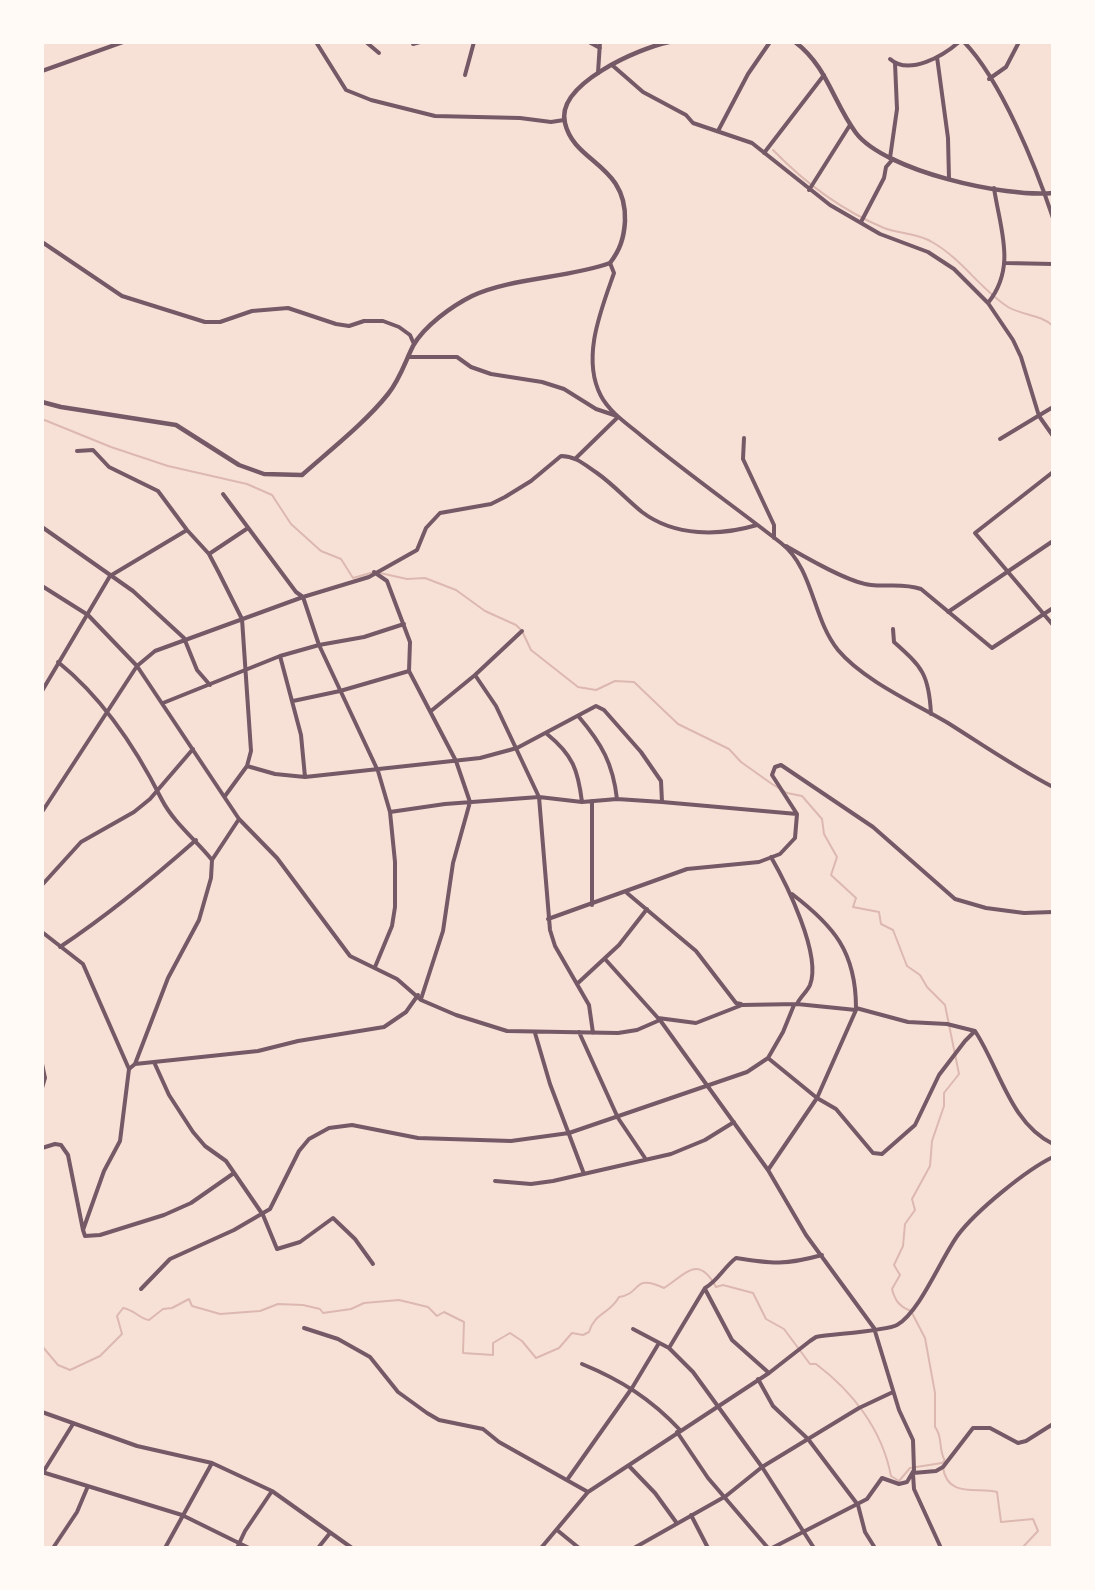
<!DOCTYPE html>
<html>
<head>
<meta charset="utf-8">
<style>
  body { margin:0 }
  #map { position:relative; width:1095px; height:1590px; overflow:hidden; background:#f7e1d7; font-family:"Archivo Narrow",sans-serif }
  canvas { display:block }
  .frame { position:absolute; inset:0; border:44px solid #fffaf5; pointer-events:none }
</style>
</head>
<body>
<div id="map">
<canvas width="1095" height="1590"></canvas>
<div class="frame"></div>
</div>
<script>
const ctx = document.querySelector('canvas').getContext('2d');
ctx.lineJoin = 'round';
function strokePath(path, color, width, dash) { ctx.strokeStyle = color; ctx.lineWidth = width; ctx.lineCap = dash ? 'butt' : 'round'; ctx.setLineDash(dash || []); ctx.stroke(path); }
strokePath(new Path2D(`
  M773,150C805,183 841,210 884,228C900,234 918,233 932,242C962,259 980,289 1008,307C1024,316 1040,314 1053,326
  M42,419L111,447L168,466L247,484L272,495L291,524L321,551L341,559L353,578L374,572
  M380,573L407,579L425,578L456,590L485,611L516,625L522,631L531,650L578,687L596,690L615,681L634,682L678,724L729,749L741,762L772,784L787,793L802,796L822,819L824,834L837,857L831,875L856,898L853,907L879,912L881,924L893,930L907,966L920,975L927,987L945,1005L959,1074L944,1093V1106L932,1141L930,1166L912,1199L915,1210L905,1224L903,1246L894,1265L900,1275L892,1289C895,1301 900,1307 911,1311L925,1338L935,1393V1427C943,1436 938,1449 945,1461L943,1462
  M42,1346L58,1365L70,1370L100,1356L122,1334L117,1316L123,1308C135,1310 138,1318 149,1320L163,1309L172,1308L189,1299L192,1306L220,1314L260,1311L278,1304L303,1305L320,1309L323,1313L351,1309L364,1303L399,1300L428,1307L437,1316L444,1312L464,1322L463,1353L493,1355V1343L510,1333L522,1341L536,1358L559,1348L572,1333L583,1335L589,1332C595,1312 610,1314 619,1297C642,1294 632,1273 664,1288C686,1274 698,1254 716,1287L723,1285L753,1293L766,1319L784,1329L810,1364H816C852,1391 882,1429 891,1476L899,1481L910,1468L942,1463
  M943,1468C948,1498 976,1487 997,1492L1001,1522L1033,1519L1038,1531L1022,1548`), '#dcb8b0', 2);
strokePath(new Path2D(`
  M316,42L346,90L371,100L435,116L520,118L551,122L564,120
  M366,42L379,53
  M589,42L600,48
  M964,42C1001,80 1036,167 1053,218
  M413,44L420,42
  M937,57L948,138L949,179
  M890,59C909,76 943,56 959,42
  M612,65L643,92L686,115L693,123L752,143L830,205L880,234L928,252L954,269L988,303L1013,340L1021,357L1039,416L1053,436
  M42,71L123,42
  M598,73L600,42
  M465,75L474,42
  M989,79L1006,67L1019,42
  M718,131L748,74L770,42
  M764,153L824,75
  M890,158L897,109L895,63
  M809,190L850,125
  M861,222L884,178L886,167L893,159
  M42,242L122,296L205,322H220L252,311L288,308L336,324L349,326L364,321H383L399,327L410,335L414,344
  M610,263L614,273C601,310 581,358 601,396C610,413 629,425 643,437C688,474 735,507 781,543C814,569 812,618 838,650C863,680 914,703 948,723C983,745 1016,768 1053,787
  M1006,263L1053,264
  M988,303C1017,267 1000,229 994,188
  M409,357H457L471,367L491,374L542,382L564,389L596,409L617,416
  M744,438L743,459L774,525V538
  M1000,439L1053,407
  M77,451L93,450L109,467L158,491L187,530L209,554L219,573L242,619L251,751L247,766L225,796
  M576,458L618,417
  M1053,472L975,533L1053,625
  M223,494L296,592L303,597L319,645L378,771L390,812L395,862V907L392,926L375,967
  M42,527L133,591L184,638L197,670L210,685
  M786,546C805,557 849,583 871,585C889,587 903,583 921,589L992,648L1053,608
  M209,554L248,528
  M374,572L387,581L410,642L409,671L456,761L470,802L453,863L443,931L421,999
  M42,586L88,615L137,666L239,819L277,858L350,956L397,979L421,1000L456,1015L507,1031L618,1033L637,1030L660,1020L658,1018L696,1023L742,1005L797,1004L856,1010V1008L908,1022L947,1024L975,1031C1000,1069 1010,1123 1053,1144
  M948,612L1053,541
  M893,629L894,642C922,667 929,674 931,714
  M280,656L301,735L305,777
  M58,662C104,699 136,748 162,800C174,823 196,840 212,860
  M475,675L496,706L539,797L550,930L555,946L589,1005L593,1033
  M42,691L110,576L187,530
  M293,701L340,691L409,671
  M163,703L280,656L319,645L364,637L404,624
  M431,711L475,675L522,631
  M579,717C602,744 613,764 617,799
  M547,734C573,755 578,770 582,802
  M247,766L275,774L305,777L480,758L517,748L596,706L604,710L641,752L661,781L662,802
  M42,812L137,666L155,651L303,597L369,577L417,550L426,528L440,513L491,504L505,497L531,481L561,456C576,456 585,465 597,473C614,485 627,500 642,512C675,537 720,536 757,525
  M390,812L445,804L539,797L582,802L617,799L662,802L797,814
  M771,857C786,883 822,955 810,985C807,992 800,997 797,1004
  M42,885L81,842L134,812L150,799L193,749
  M627,893L696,951L736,1003L741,1004
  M792,894C834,926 856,952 856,1008
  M592,905V801
  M548,919L687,869L759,862L780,854L795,838L797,814L772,775L775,767L781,765L873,827L955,899L986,908L1024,913L1053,912
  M42,932L83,964L129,1069L120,1141L104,1171L83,1230L68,1155L61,1145L55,1144L42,1148
  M60,947C108,915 153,878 196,840
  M605,959L658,1018
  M578,983L619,945L647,909
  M660,1020L768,1170L806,1235L874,1328L899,1410L913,1440L914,1470L907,1482L899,1484L882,1478L867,1499L772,1548
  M579,1032L618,1118L645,1158
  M535,1033L550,1084L584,1174
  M768,1058L817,1098L836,1109L873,1153L882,1154L915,1125L939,1075L965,1041L975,1031
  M154,1062L169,1095L193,1132L205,1146L226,1161L263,1215L277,1249L300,1242L333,1218L355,1239L373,1264
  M42,1064L45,1078L42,1088
  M135,1064L258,1051L298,1041L384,1027L406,1012L418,995
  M129,1069L135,1064L168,978L199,920L211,878L212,860L239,819
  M768,1170L817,1098L856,1010
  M495,1181L531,1184L553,1181L671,1154L705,1140L734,1122
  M83,1230L85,1236L100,1235L164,1215L191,1203L234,1173
  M141,1289L170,1259L234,1230L270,1209L299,1151L309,1139L329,1128L352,1125L418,1138L511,1141L569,1133L747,1072L768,1058L783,1032L794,1005
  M705,1289L732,1340L769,1373
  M304,1328L338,1339L370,1357L398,1392L427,1413L439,1420L483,1429L499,1442L588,1492
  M633,1329L669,1348L693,1372L762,1467L814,1548
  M669,1348L705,1288C718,1281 724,1267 736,1258C773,1264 786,1265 822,1255
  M582,1364C621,1380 651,1399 680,1430
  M758,1379L773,1406L808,1439L858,1505L865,1532L875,1548
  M42,1412L137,1446L212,1463L272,1491L352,1548
  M677,1432L708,1478L768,1548
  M629,1466L655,1493L676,1522
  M42,1472L182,1515L249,1548
  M913,1473L936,1471L943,1467L973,1428H990L1018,1443L1026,1441L1053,1424
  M42,1474L73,1424
  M913,1474L914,1489L941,1548
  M567,1480L632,1388L659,1343
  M691,1515L708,1548
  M557,1530L579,1548
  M53,1548L77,1512L88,1486
  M165,1548L212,1463
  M237,1548L245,1531L272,1491
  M318,1548L330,1533
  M541,1548L588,1492L769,1373L810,1341L816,1337C833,1334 886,1331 897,1325C920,1312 941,1258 958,1235C976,1211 1026,1170 1053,1157
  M634,1548L726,1496L762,1467L859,1408L893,1392`), '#755966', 4);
strokePath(new Path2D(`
  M795,42C827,66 833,102 856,133C885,171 1006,198 1053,193
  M42,402L61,407L176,425L239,465L264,474L302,475C329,451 366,422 388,394C400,379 405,362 413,346C424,326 452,306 472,296C510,278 568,278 610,263C620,250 624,238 625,221C627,164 574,163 565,123C555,84 640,48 669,42`), '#755966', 4.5);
</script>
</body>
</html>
